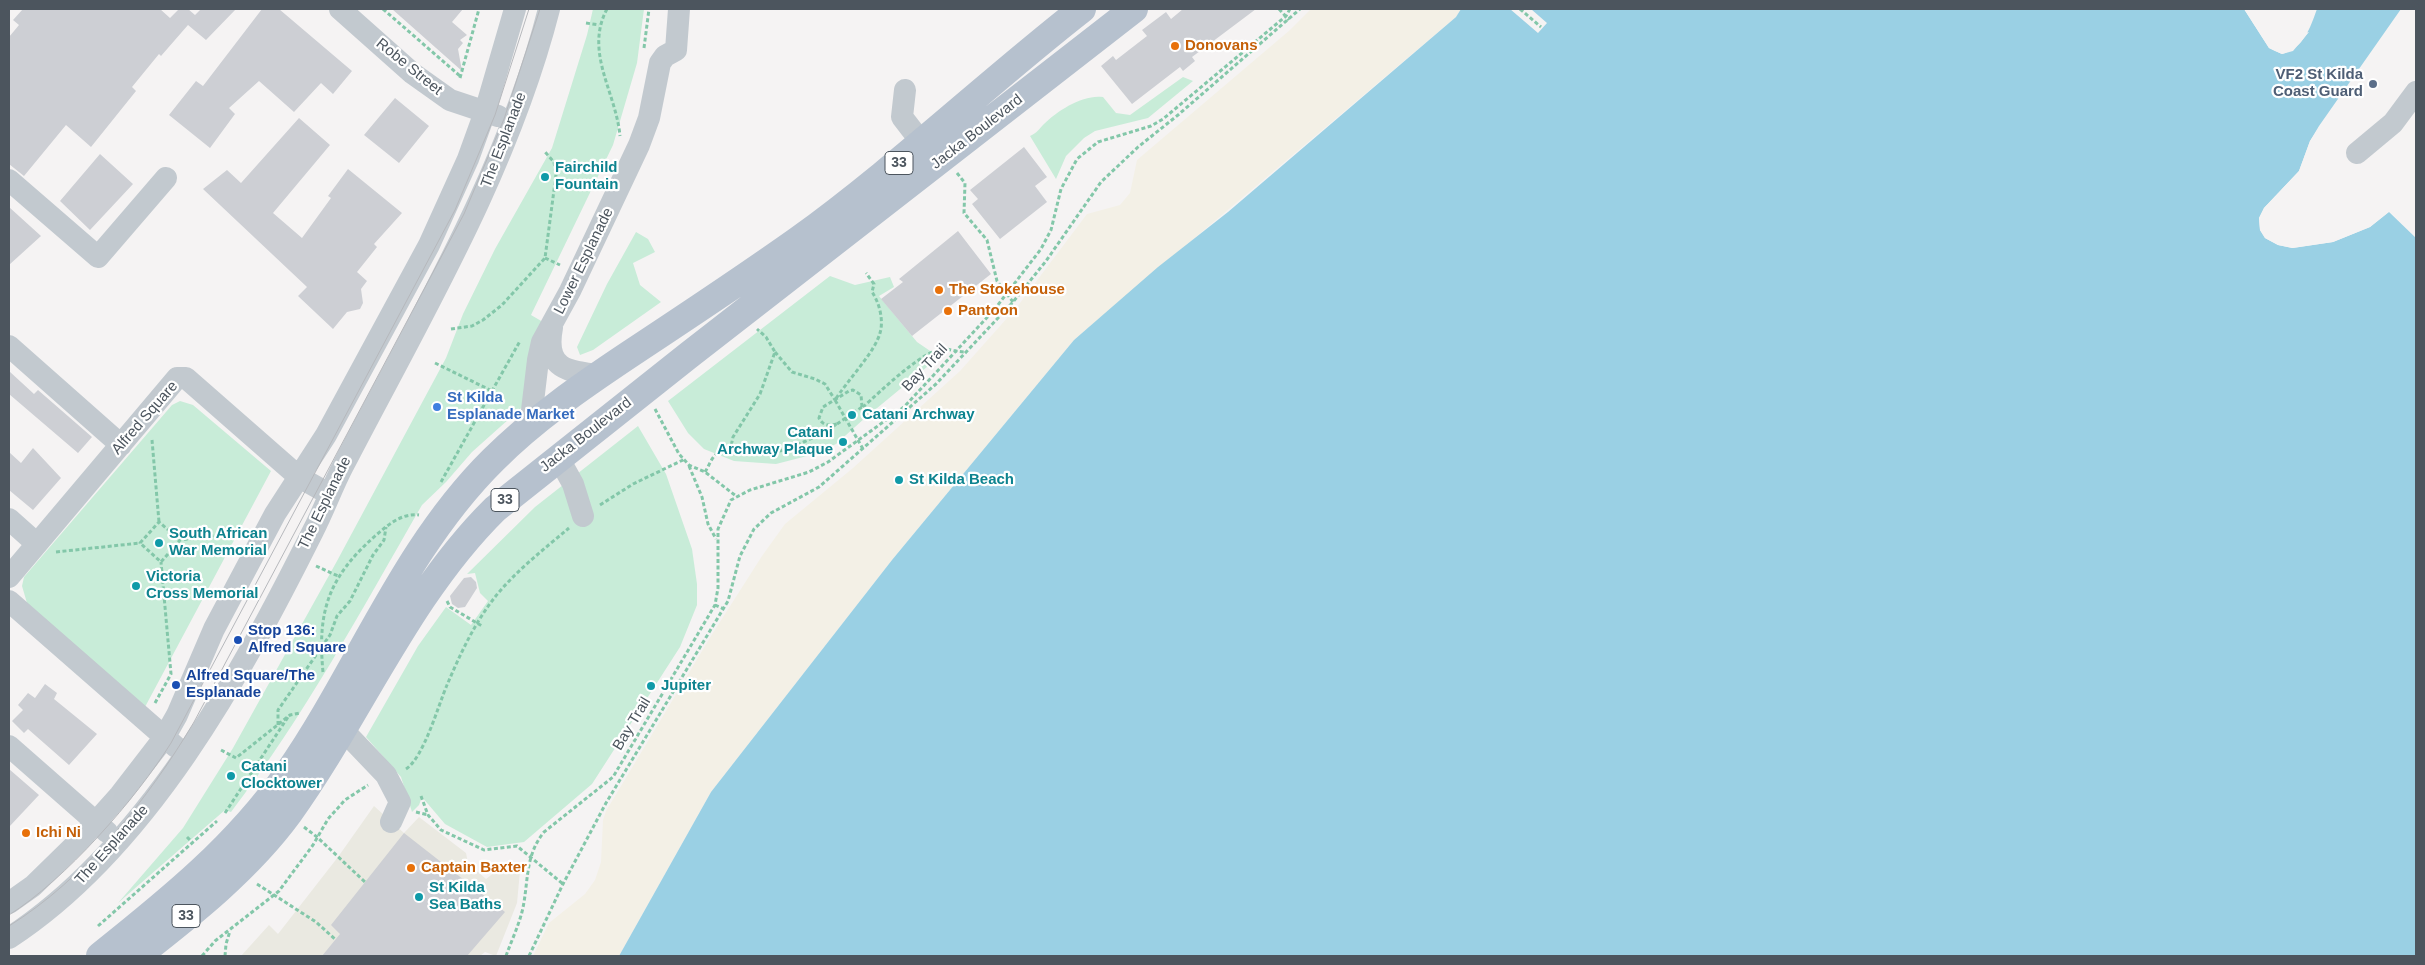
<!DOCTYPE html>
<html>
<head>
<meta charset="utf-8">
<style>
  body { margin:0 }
  #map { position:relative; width:2425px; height:965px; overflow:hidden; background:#f5f3f3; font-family:Arial,sans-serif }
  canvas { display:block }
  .frame { position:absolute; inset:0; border:10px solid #4c555e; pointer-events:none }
</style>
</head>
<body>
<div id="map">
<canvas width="2425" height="965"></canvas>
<div class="frame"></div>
</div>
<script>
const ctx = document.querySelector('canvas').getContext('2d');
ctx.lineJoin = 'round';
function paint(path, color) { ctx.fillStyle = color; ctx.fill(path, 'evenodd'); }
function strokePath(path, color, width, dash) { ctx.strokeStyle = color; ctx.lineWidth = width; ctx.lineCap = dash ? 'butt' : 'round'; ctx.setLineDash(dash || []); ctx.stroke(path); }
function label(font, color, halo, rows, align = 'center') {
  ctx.font = font + ' Arial,sans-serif'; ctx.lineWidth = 4.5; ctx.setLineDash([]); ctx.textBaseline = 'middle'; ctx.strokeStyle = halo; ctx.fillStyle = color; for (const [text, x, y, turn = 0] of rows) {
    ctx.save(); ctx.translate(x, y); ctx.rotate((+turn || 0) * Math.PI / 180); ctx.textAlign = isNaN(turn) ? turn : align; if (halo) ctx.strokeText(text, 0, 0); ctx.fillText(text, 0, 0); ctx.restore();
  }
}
paint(new Path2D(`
  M374,806L404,833L419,817L466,853L468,863L486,879L495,872L520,871L517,903L496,956L485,952L480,956H241L269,925L278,934L338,857Z`), '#eae9e1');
paint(new Path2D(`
  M593,9H644L637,63L613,145L531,315L543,322L528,402L472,452L446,482L422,505C362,609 304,717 231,812L225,810L118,903L183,828L233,748L337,561L446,358L463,314L495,249L552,148L587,35Z
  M1183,77L1193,81L1148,118L1095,131L1084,138L1066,156L1056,179L1030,136C1037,133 1039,129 1044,124C1058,110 1084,94 1103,97L1116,113L1130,115Z
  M636,232L648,239L655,252L633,263L640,285L661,302L593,350L580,355L577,347L607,284Z
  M830,276L855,285L890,277L894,287L879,296L917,342L939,357L865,418L836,444L815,454L776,464L734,461L704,449L688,433L668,401Z
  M180,401L193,405L271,471L145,707L27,603L22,586L24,577L172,405Z
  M638,426L666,474L692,549L697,584V605L680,647L592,784L524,842L487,847L445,824L422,797L419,805L412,812L401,777L366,737L418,646L446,607L471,625L488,601L480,593L475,573L467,574L535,507Z`), '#c8ecd8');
paint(new Path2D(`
  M1311,9H1461L1456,17L1074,340L892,560L711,792L619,956H533L549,923L585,894L595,880L601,862L603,820L606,811L711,636L762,556L785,524L853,468L960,371L1017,307L1087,214L1120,205L1130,193L1137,160L1290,30Z`), '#f3f0e6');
paint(new Path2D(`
  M1461,9H2244L2269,48L2282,54C2304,48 2310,28 2317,9H2401L2319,126L2310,141L2299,171L2264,208L2259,218L2260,230L2265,238L2278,245L2292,248L2333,242L2370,227L2389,212L2416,238V956H619L711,792L892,560L1074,340L1158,267L1228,212L1456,17Z`), '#9ad0e4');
paint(new Path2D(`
  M1510,9H1531L1547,23L1538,33Z
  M2244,9H2247L2271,46L2276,49L2282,51L2292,48L2305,33L2309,32L2293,51L2282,54L2275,51L2269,48Z
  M2320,126L2301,172L2266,209L2261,219L2262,229L2267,236L2279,243L2293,245L2332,240L2369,225L2388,210H2391L2370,227L2333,242L2293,248L2278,245L2265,238L2260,230L2259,218L2264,208L2299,171L2310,141Z`), '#f5f3f3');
paint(new Path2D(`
  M23,9H160L170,18L179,9H188L195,15L201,9H236L206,40L188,25L161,56L159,54L132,87L136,91L91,147L66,125L24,176L9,164V37L19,25L13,20Z
  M262,9H279L352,71L333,94L321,83L294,112L259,81L229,108L235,114L210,148L169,115L196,81L203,86Z
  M392,9H463L452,22L467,35L460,40L463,43L458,49L462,71Z
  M1183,9H1256L1192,57L1195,61L1183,71L1180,67L1132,104L1101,66L1113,56L1116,60L1147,36L1142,30L1166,12L1171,19Z
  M395,98L429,126L399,163L364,135Z
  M299,118L330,145L273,213L302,238L331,198L328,196L348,169L402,213L374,244L377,247L357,272L367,281L361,289L363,303L360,309L347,312L333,329L298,296L307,287L203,189L227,170L241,183Z
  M1024,147L1047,177L1035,186L1047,202L1000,239L972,204L978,199L970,190Z
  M100,154L133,184L90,230L60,201Z
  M9,207L41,236L9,265Z
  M958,231L991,274L912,336L881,299L903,282L899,279Z
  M9,371L34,394L38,390L92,437L78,453L9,394Z
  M33,448L61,478L33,510L9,490V452L21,463Z
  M471,577L476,582L477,588L465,607L458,608L452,604L450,596L464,578Z
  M45,684L57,693L54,699L97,734L69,765L28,729L24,733L12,721L23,710L18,705L28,693L35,698Z
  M9,769L39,795L9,827Z
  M404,833L505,912L467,956H322L340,934L331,925Z`), '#cdcfd4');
strokePath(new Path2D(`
  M383,9L460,76
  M607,9C584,52 616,92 620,136
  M1279,9L1289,20
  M1520,9L1541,27
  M586,23L599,25
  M644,48L649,9
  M460,78L479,9
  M957,173L965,183L964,213L987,240L997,281L1013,302
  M545,258L560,265
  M451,329L472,326L483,320L502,305L545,258L556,175L554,162L545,152
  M775,352L792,372L815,379L825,384L835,400
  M435,363L492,391
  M863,407C879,393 926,346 946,349C953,350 958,352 966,352
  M655,409L679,454L689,465L705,472L736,496
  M152,440L159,522
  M863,449L835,400C847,381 875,352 880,333C884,320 879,302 872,292L874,284L866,273
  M730,451L733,437L760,394L775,352L766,337L757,329
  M689,466L702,497L708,524L716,539
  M705,472C709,466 712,456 718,453C731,447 747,455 761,454C787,453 815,437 837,424C829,426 823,426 819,418L823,407L849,391L853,390L861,395L862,407
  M441,482L520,341
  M600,505L633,484L685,459
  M180,540L159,522L140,543L161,562L180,540L244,532
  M56,552L140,543
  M316,566L338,576
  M447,601L450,607L482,626
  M715,605L724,609
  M323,672C317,610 329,577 375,536C388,525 401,513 419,515
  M155,703L171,674L161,562
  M278,725V710L330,635L337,616L350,601L373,555L384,540L386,527
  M221,750L236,758L290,715L300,713
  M406,769C424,757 438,706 447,685C459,657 473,626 492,601C511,575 544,549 569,528
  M421,796L428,815L441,830L484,850L517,846L563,884
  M416,812L428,815
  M225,813L288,717
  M304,827L317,837L365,882
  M187,837L193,843
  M257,884L316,922L336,940
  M98,926L217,821
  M202,956L215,941L279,891L313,845L328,819L345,800L368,785
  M225,956L226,944L230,931
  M506,956C511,942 518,927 522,912C529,883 524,857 544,832L613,777L715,605L718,588V529L731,500L750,490L809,472L828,462L904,407L994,310L1041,249L1051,230L1061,189L1077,159L1098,142L1151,126L1163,119L1286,16L1290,9
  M529,956L563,884L606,803L728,601L740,556L754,529L771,513L819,487L936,384L1013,302L1046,261L1101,182L1138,147L1178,115L1300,9`), '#83c7a9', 3, [4, 2.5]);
strokePath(new Path2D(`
  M340,9L412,73L450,100L498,116
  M905,90L902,117L922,143
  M2357,153L2393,123L2416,92
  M9,180L98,257L166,178
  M552,328C544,369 568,372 600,375
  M9,346L121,445
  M530,427L538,360L542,342L570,291L639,145L649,118L660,63L665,56L676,50L679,9
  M558,457L573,484L583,516
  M9,519L37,544
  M9,577L177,378H186L299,477L329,494
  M9,601L176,747
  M343,730L386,775L400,802L391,822
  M9,746L107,832
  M9,903L33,886L78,842L120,795L164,738L177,715L214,629L275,514L326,435L429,245L468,159L485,112L515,9
  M9,938C147,848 241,675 313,531C324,510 332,487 343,466C420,317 507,173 549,9`), '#c2c9cf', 22);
strokePath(new Path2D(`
  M100,956C169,901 236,847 288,773C359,671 403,549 493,460C534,419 582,386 630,354C686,317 742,280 797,241C897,169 986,84 1082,9
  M137,956C191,914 248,869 289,813C360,714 407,596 495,509L689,355L1134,9`), '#b6c1ce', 28);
strokePath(new Path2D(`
  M9,915C65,880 136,799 171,743L455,210L495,115L529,9
  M9,926C85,879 149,798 194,722L464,214L504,119L540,9`), '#b6b8bc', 1);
strokePath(new Path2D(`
  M837,424L862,407`), '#83c7a9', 3, [4, 2.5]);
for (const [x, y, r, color] of [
  [1175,46,5,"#e8710a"],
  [2373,84,5,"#5c6f8a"],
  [545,177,5,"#0f9aa8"],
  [939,290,5,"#e8710a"],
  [948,311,5,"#e8710a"],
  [437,407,5,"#3f7fe0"],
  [852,415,5,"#0f9aa8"],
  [843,442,5,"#0f9aa8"],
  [899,480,5,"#0f9aa8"],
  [159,543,5,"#0f9aa8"],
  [136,586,5,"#0f9aa8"],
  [238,640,5,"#1a4fb4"],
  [176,685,5,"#1a4fb4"],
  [651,686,5,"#0f9aa8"],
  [231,776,5,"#0f9aa8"],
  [26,833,5,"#e8710a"],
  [411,868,5,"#e8710a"],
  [419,897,5,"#0f9aa8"]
]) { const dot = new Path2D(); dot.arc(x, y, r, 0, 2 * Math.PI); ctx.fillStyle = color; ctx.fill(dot); strokePath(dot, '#fff', 2); }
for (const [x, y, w] of [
  [899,163,28],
  [505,500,28],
  [186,916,28]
]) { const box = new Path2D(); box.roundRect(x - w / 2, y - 11.5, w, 23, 4); ctx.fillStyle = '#fff'; ctx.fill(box); strokePath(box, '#4c555e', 1); }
label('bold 14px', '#4c555e', null, [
  ["33",899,163],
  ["33",505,500],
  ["33",186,916]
]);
label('bold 15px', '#c56008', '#fff', [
  ["Donovans",1185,46],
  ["The Stokehouse",949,290],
  ["Pantoon",958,311],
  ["Ichi Ni",36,833],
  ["Captain Baxter",421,868]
], 'left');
label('15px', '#4c555e', '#fff', [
  ["Robe Street",409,67,39],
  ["Jacka Boulevard",977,132,-38],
  ["The Esplanade",504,140,-69],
  ["Lower Esplanade",584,261,-64],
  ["Bay Trail",925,368,-47],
  ["Alfred Square",145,418,-49],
  ["Jacka Boulevard",586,435,-38],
  ["The Esplanade",325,503,-64],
  ["Bay Trail",632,724,-59],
  ["The Esplanade",112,845,-48]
]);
label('bold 15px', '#4e5e75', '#fff', [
  ["VF2 St Kilda",2363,75],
  ["Coast Guard",2363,92]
], 'right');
label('bold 15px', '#0d838f', '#fff', [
  ["Fairchild",555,168],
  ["Fountain",555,185],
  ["Catani Archway",862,415],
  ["Catani",833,433,"right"],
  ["Archway Plaque",833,450,"right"],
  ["St Kilda Beach",909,480],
  ["South African",169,534],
  ["War Memorial",169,551],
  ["Victoria",146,577],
  ["Cross Memorial",146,594],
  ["Jupiter",661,686],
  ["Catani",241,767],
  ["Clocktower",241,784],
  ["St Kilda",429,888],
  ["Sea Baths",429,905]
], 'left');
label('bold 15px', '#366cbe', '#fff', [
  ["St Kilda",447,398],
  ["Esplanade Market",447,415]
], 'left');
label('bold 15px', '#164399', '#fff', [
  ["Stop 136:",248,631],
  ["Alfred Square",248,648],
  ["Alfred Square/The",186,676],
  ["Esplanade",186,693]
], 'left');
</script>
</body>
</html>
